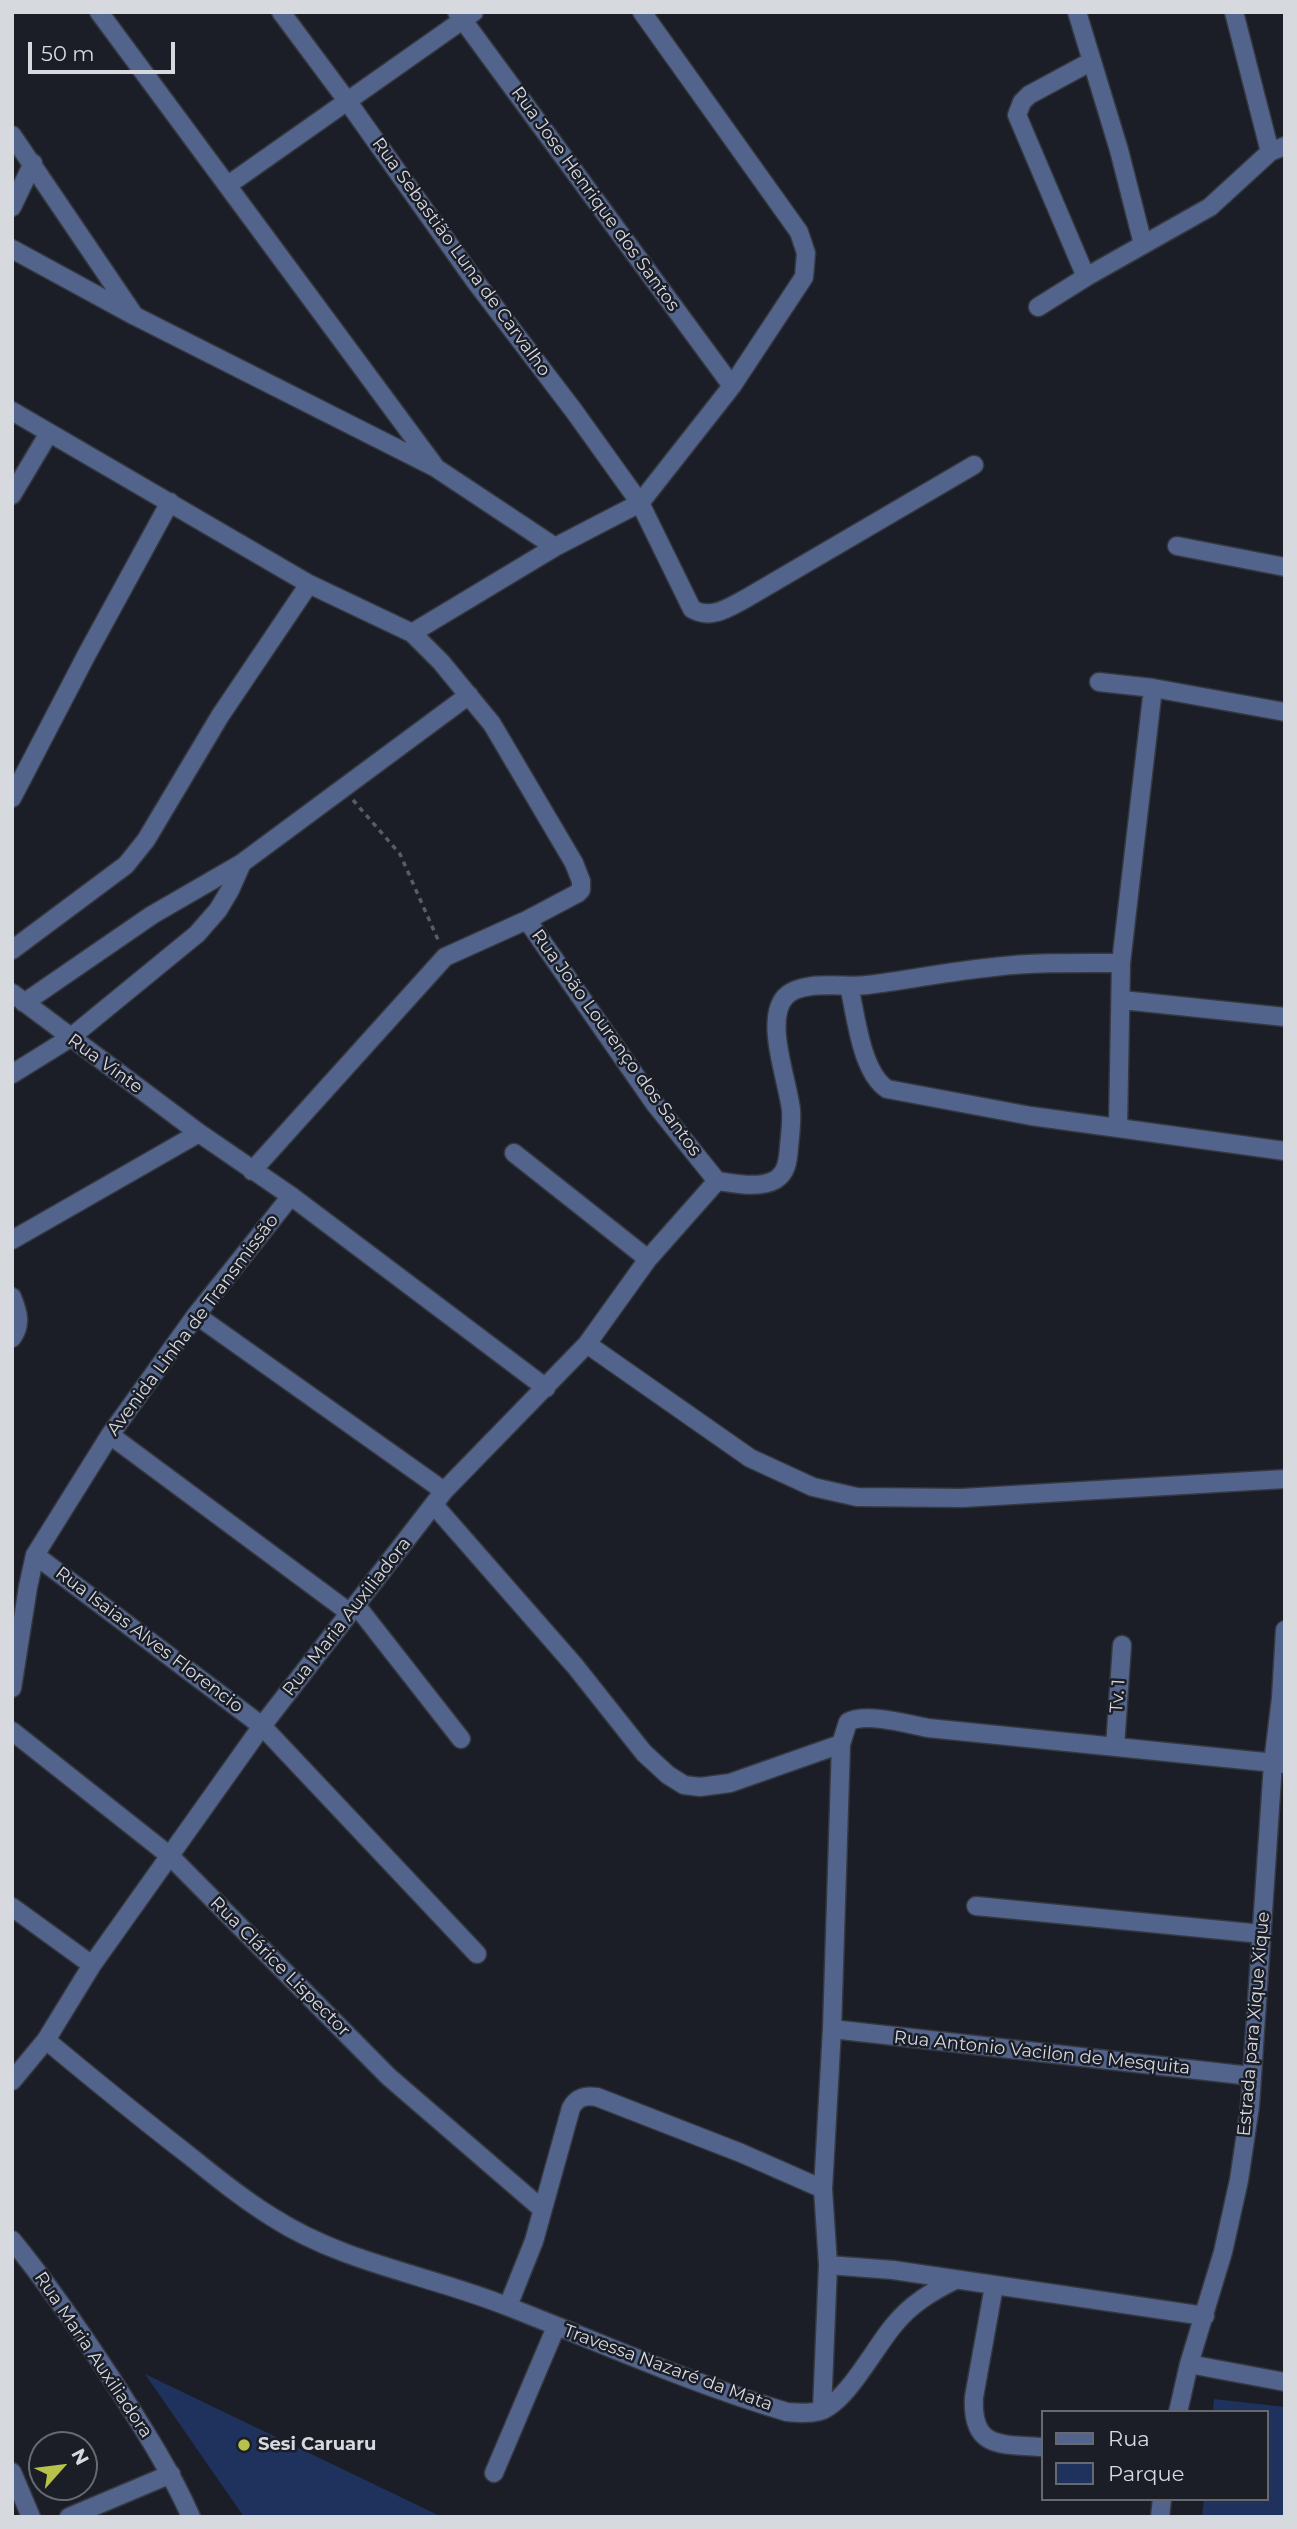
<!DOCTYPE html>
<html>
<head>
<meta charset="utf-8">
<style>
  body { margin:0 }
  #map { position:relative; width:1297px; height:2529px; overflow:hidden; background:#1b1e26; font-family:Montserrat,sans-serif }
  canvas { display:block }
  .frame { position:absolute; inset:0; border:14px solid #d6d9de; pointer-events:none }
  .legend { position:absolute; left:1041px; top:2410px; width:228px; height:91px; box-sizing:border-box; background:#1b1e26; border:2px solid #666970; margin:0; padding:9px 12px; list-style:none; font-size:21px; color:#d6d9de }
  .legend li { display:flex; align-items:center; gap:14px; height:35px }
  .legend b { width:35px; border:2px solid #666970 }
  .north { position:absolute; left:28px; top:2431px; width:70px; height:70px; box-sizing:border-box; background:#1b1e26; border:2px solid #666970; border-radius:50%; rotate:62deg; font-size:19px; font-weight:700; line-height:28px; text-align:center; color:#d6d9de }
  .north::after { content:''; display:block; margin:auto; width:24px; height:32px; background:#b6c249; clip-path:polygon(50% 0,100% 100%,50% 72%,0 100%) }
  .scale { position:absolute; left:28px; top:42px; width:147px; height:32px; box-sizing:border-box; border:4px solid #d6d9de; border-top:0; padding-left:9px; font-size:21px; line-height:24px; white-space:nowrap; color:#d6d9de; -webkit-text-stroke:5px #1b1e26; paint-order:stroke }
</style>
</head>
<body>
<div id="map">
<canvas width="1297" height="2529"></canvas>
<div class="frame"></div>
<ul class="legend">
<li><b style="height:9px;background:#52648b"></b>Rua</li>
<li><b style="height:19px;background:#1f325e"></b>Parque</li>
</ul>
<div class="north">N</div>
<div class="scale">50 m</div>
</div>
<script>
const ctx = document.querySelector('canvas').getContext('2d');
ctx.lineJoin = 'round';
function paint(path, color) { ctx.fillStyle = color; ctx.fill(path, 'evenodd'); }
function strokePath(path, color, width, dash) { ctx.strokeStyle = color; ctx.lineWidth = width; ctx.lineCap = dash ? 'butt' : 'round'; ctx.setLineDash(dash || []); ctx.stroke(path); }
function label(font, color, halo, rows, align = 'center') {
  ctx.font = font + ' Montserrat,sans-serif'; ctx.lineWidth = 5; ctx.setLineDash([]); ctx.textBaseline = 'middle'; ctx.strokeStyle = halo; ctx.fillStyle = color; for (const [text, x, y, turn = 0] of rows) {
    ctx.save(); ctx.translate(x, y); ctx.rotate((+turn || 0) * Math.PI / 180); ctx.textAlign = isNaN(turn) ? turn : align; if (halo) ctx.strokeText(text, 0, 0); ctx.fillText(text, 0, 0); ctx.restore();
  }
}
paint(new Path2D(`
  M145,2374L442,2517H244Z
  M1214,2399L1285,2407V2517H1202L1204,2499H1267V2412H1213Z`), '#1f325e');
const minor = new Path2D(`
  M99,12L434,465
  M281,12L348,102L475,281L574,411L640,503L692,609C711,620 728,608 745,599L974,465
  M457,12L732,386
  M1077,12L1119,150L1143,244
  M1234,12L1270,152
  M12,135L132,312
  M228,185L474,12
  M12,207L33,163
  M12,249L135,316L436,468L555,547
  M1086,277L1017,115L1022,102L1029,95L1092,61
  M1038,307L1086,277L1210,207L1270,152L1285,146
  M12,411L309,584L412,633L441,662L492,724L574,863L581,881V890L578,893L527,920L445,957L252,1171
  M12,495L49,433
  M1177,546L1285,567
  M412,633L555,547L640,503L732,386L804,277L806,253L799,232L642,12
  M1099,682L1153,688L1285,712
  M12,798L87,654L170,502
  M527,920L655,1104L717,1181
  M12,950L126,865L146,840L220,716L309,584
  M849,986C856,1015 861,1072 887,1089L1031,1116L1285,1151
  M12,993L199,1133L291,1196L546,1388
  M1122,1000L1285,1017
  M24,1003L152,915L242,863L469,695
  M12,1074L70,1038L197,934L218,910L230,890L242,863
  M1118,1127L1121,963L1153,688
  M514,1153L648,1259
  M717,1181C734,1183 759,1189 775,1180C787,1173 788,1160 789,1147C790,1135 792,1123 791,1110C788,1081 764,1021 785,997C801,979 845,988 867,985C909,980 951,971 994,967C1036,962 1079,963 1121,963
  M12,1240L199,1133
  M12,1297C18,1312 22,1324 12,1338
  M196,1315L444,1491
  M587,1344L750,1458L813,1487L857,1497L962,1498L1285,1479
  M110,1435L350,1613
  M434,1505L575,1666L644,1753L668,1775L684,1785L700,1787L730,1783L841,1744
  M35,1555L262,1726L477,1954
  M356,1605L461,1739
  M12,1688L28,1587L35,1555L110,1435L196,1315L291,1196
  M12,1731L170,1856L389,2077L542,2209
  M1115,1747L1122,1645
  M976,1906L1262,1934
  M12,1907L92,1965
  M832,2029L1251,2076
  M46,2040C94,2080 142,2119 191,2157C217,2178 243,2199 272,2217C345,2264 430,2275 509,2307C601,2343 692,2384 787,2412C798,2413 809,2414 820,2411C847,2402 875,2347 894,2325C911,2304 931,2292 955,2280
  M12,2081L46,2040L92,1965L262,1726L444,1491L587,1344L648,1259L717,1181
  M12,2240C49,2285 81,2332 113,2381C141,2425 170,2469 191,2517
  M828,2265L893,2270L1205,2316
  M994,2286L974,2397C971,2450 1002,2444 1043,2447
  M508,2306L534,2241L571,2108C577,2097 585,2095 597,2097L741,2153L823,2189
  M1189,2364L1285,2382
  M822,2410L828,2265L823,2189L832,2029L841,1744L848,1722C865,1712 908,1724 928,1728L1285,1764
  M1178,2412L1189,2364L1223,2252L1239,2180L1250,2106L1273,1763L1281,1698L1285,1630
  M12,2472L31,2517
  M494,2473L556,2327
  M69,2517L171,2474
  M1160,2517L1162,2499`);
strokePath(minor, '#353840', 21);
strokePath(new Path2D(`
  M353,800L400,854L439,942`), '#595c63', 3.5, [5, 5]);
strokePath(minor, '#52648b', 18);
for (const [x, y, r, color] of [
  [244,2445,7,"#b6c249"]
]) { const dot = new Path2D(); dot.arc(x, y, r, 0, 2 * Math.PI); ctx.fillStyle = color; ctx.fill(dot); strokePath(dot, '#1b1e26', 2.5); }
label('18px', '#d6d9de', '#1b1e26', [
  ["Rua Jose Henrique dos Santos",595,199,54],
  ["Rua Sebastião Luna de Carvalho",461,257,54],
  ["Rua João Lourenço dos Santos",616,1043,54],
  ["Rua Vinte",105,1064,36],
  ["Avenida Linha de Transmissão",193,1325,-53],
  ["Rua Maria Auxiliadora",347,1617,-52],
  ["Rua Isaias Alves Florencio",149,1640,37],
  ["Tv. 1",1118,1696,-86],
  ["Rua Clárice Lispector",280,1967,45],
  ["Estrada para Xique Xique",1254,2024,-85],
  ["Rua Antonio Vacilon de Mesquita",1042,2053,6],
  ["Rua Maria Auxiliadora",93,2355,56],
  ["Travessa Nazaré da Mata",668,2368,20]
]);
label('bold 18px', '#d6d9de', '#1b1e26', [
  ["Sesi Caruaru",258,2445]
], 'left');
</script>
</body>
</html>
